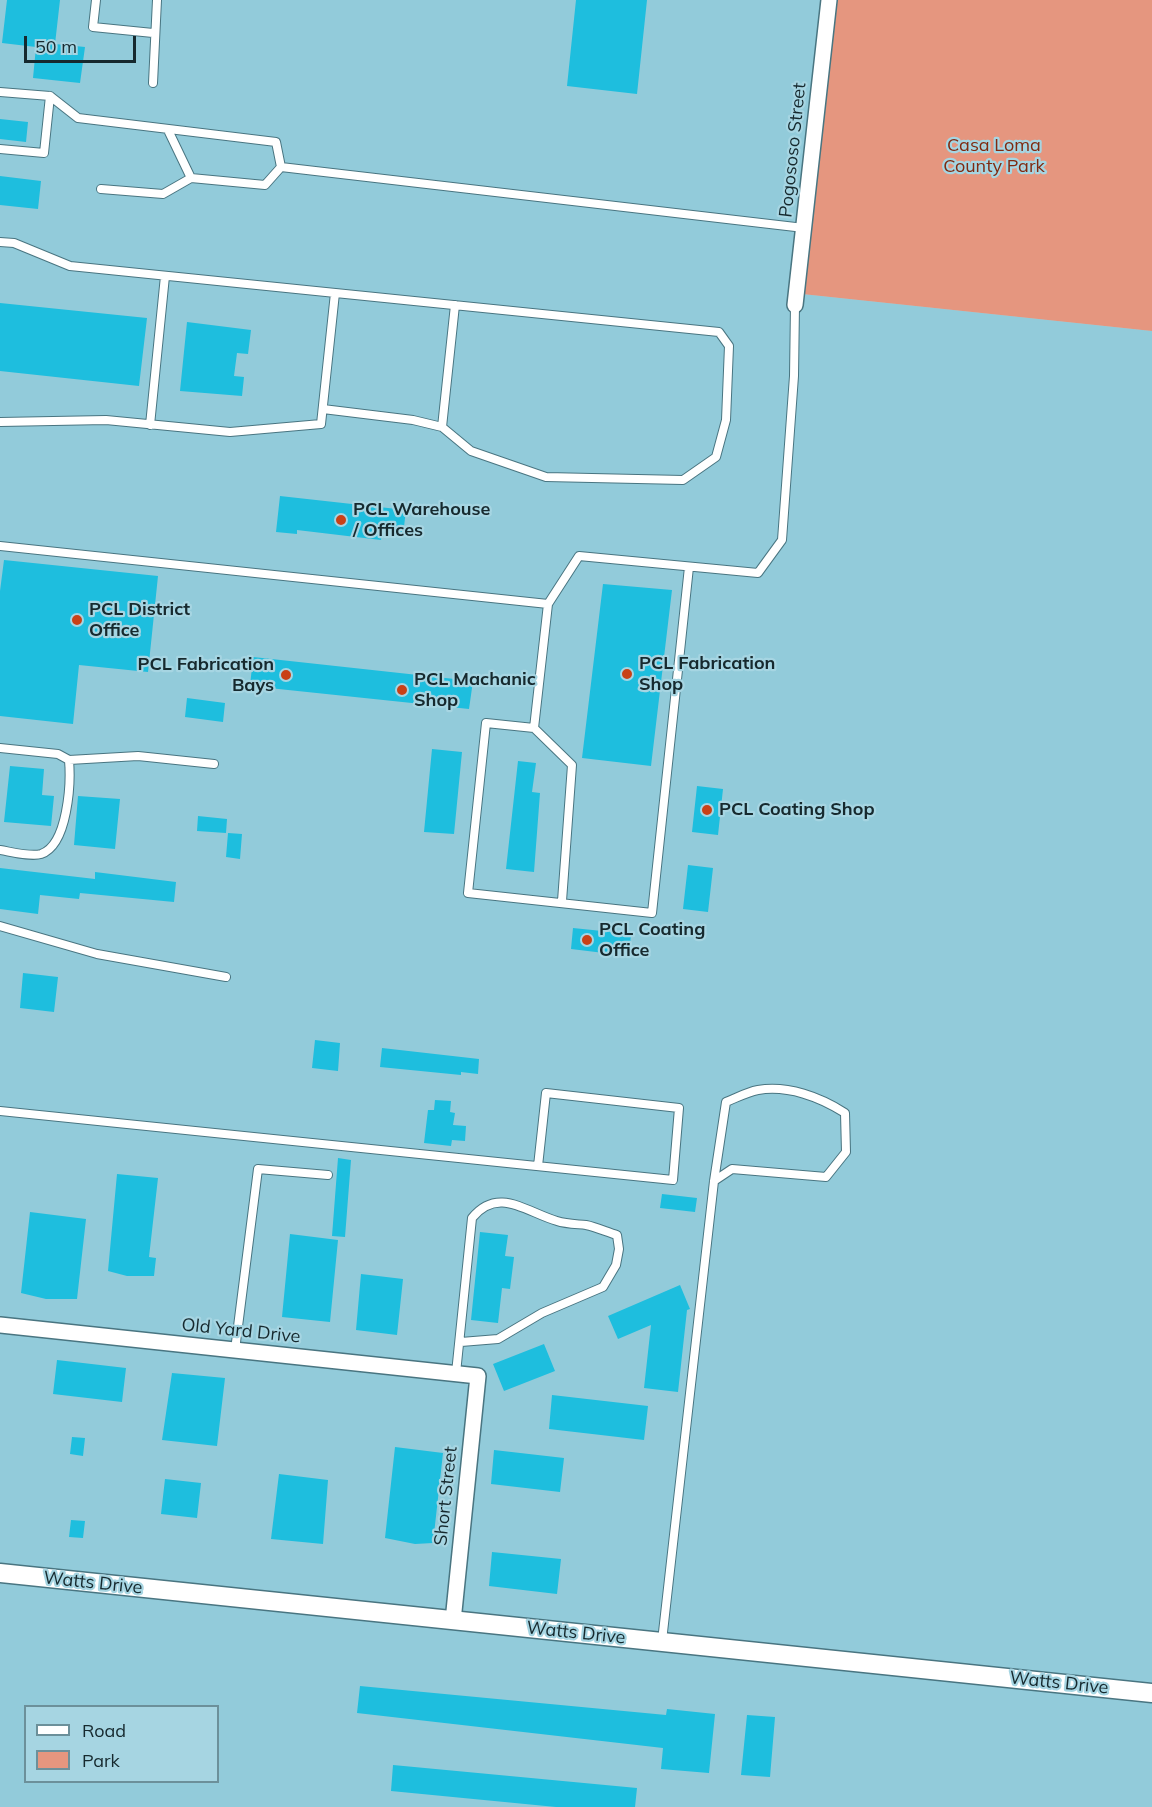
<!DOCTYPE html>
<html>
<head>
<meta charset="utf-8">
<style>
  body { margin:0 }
  #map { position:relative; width:1152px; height:1807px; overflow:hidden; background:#a6d5e2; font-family:Mulish,sans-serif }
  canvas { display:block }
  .legend { position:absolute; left:24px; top:1705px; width:195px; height:78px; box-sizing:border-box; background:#a6d5e2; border:2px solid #6c909a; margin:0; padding:8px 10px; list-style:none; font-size:18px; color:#16292e }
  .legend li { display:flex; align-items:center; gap:12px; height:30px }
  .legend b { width:30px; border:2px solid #6c909a }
  .scale { position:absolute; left:24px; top:36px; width:112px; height:27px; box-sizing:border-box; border:3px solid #16292e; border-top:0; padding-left:8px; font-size:18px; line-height:21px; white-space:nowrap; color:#16292e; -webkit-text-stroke:4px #a6d5e2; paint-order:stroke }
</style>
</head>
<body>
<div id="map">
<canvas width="1152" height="1807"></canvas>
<ul class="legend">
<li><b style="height:8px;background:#fff"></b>Road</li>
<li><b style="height:16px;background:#e5967f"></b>Park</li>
</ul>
<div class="scale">50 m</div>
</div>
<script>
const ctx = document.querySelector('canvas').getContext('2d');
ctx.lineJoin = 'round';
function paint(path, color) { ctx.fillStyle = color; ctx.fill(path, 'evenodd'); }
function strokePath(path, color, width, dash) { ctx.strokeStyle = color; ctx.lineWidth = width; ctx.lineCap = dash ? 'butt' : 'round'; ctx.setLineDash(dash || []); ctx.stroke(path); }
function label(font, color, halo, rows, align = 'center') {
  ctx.font = font + ' Mulish,sans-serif'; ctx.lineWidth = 4.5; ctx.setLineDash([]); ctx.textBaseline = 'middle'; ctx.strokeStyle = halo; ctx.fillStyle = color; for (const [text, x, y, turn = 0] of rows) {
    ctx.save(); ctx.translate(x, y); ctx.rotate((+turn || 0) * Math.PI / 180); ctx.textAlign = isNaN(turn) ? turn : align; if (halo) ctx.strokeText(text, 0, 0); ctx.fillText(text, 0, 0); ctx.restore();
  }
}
paint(new Path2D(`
  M0,0H832L802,294L1152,331V1807H0ZM26,1706H218V1782H26Z`), '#92cbda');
paint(new Path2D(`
  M832,0H1152V331L802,294Z`), '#e5967f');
paint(new Path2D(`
  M7,0H60L55,44L85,47L80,83L33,78L36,47L2,43Z
  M576,0H647L637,94L567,86Z
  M0,119L28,122L26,142L0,139Z
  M0,176L41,181L38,209L0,205Z
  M0,303L147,318L139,386L0,371Z
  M187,322L251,330L248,354L237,353L234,376L244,377L242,396L180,391Z
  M280,496L406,510L403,535L382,532L381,540L297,530V534L276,532Z
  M4,560L158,576L148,672L79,665L73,724L0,716V591Z
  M603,584L672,590L651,766L582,758Z
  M253,657L473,681L469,709L250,686Z
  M187,698L225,703L223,722L185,717Z
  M432,749L462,752L454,834L424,832Z
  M518,761L536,763L532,792L540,793L534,872L506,869Z
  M10,766L44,769L42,795L54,796L51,826L4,822Z
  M697,786L723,789L718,835L692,832Z
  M78,796L120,799L115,849L74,845Z
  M198,816L227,819L226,833L197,831Z
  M228,833L242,834L240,859L226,857Z
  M688,865L713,868L708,912L683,909Z
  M0,868L95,879V872L176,882L174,902L80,893L79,899L40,895L38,914L0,909Z
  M573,928L631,934L629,956L571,949Z
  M23,973L58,977L54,1012L20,1008Z
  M315,1040L340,1043L338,1071L312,1068Z
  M382,1048L479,1059L478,1074L461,1072V1075L380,1067Z
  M435,1100L451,1101L450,1112L455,1113L453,1125L466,1126L465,1141L452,1140L451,1146L424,1143L428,1110H434Z
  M338,1158L351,1160L345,1237L332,1236Z
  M117,1174L158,1178L149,1257L156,1258L154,1276H127L108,1271Z
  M662,1194L697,1198L695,1212L660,1208Z
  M30,1212L86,1219L77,1299H46L21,1293Z
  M480,1232L508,1235L505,1256L514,1257L510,1289L502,1288L498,1323L471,1320Z
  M290,1234L338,1240L330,1322L282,1317Z
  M361,1274L403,1279L397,1335L356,1330Z
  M680,1285L690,1309L687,1310L678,1392L644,1388L651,1325L618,1339L608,1316Z
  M544,1344L555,1371L504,1391L493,1364Z
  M57,1360L126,1368L122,1402L53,1394Z
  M172,1373L225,1378L217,1446L162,1440Z
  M552,1395L648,1406L644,1440L549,1429Z
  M72,1437L85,1438L83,1456L70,1454Z
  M395,1447L443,1453L433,1543L415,1544L385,1538Z
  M494,1450L564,1458L560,1492L491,1484Z
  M279,1474L328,1480L323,1544L271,1539Z
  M165,1479L201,1483L197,1518L161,1514Z
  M71,1520L85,1521L83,1538L69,1537Z
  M492,1552L561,1559L557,1594L489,1586Z
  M360,1686L666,1715L667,1709L715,1714L709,1773L661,1769L663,1748L357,1713Z
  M747,1715L775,1717L770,1777L741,1775Z
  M393,1765L637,1788L635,1807H556L391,1791Z`), '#1ebede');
const service = new Path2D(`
  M96,0L93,27L153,33
  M153,83L157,0
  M0,92L50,96L44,153L0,149
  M50,96L78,118L276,142L281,167L804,228
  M168,130L191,178L265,185L281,167
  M101,189L163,194L191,178
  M0,242L14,243L70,266L719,332L729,346L726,420L716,457L683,480L546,477L471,451L442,427L413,420L323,409
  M0,422L106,420L230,432L321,424L335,293
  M150,425L165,276
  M442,427L455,305
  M0,546L548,604
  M534,728L548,604L579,556L758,573L782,540L794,376L795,305
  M0,748L58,754L69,760C71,783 68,845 41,854C31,857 12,852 0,850
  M69,760L138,756L214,764
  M562,901L572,765L534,728L486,723L468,893L652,913L689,567
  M0,926L97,954L226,977
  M0,1111L673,1180L679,1108L546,1093L538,1166
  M235,1350L258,1169L328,1175
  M456,1373L472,1218C498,1186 526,1212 557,1221C566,1224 576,1224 586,1225C596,1227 607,1232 617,1235L619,1249L616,1265L603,1287L542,1313L498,1339L461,1342
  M662,1641L714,1181L726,1102C736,1098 747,1092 758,1090C788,1085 820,1097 845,1113L846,1152L826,1177L732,1169L714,1181`);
const minor = new Path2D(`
  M795,305L829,0
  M0,1325L478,1376L453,1621`);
const tertiary = new Path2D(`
  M0,1573L1152,1693`);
strokePath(service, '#497581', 10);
strokePath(minor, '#497581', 18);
strokePath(tertiary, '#497581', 21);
strokePath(service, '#fff', 8);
strokePath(minor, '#fff', 15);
strokePath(tertiary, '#fff', 18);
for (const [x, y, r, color] of [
  [341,520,6,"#c94116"],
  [77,620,6,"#c94116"],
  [627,674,6,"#c94116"],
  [286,675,6,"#c94116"],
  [402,690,6,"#c94116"],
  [707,810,6,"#c94116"],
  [587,940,6,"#c94116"]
]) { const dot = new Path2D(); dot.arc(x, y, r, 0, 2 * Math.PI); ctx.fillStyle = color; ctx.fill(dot); strokePath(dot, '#a6d5e2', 2); }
label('18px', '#80290f', '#a6d5e2', [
  ["Casa Loma",994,146],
  ["County Park",994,167]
]);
label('18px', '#16292e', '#a6d5e2', [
  ["Pogososo Street",793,150,-84],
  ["Old Yard Drive",241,1331,6],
  ["Short Street",446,1496,-84],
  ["Watts Drive",93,1583,6],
  ["Watts Drive",576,1633,6],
  ["Watts Drive",1059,1683,6]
]);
label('bold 18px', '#16292e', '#a6d5e2', [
  ["PCL Warehouse",353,510],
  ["/ Offices",353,531],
  ["PCL District",89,610],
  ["Office",89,631],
  ["PCL Fabrication",639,664],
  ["Shop",639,685],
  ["PCL Fabrication",274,665,"right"],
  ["Bays",274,686,"right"],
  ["PCL Machanic",414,680],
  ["Shop",414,701],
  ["PCL Coating Shop",719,810],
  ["PCL Coating",599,930],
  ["Office",599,951]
], 'left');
</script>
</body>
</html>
